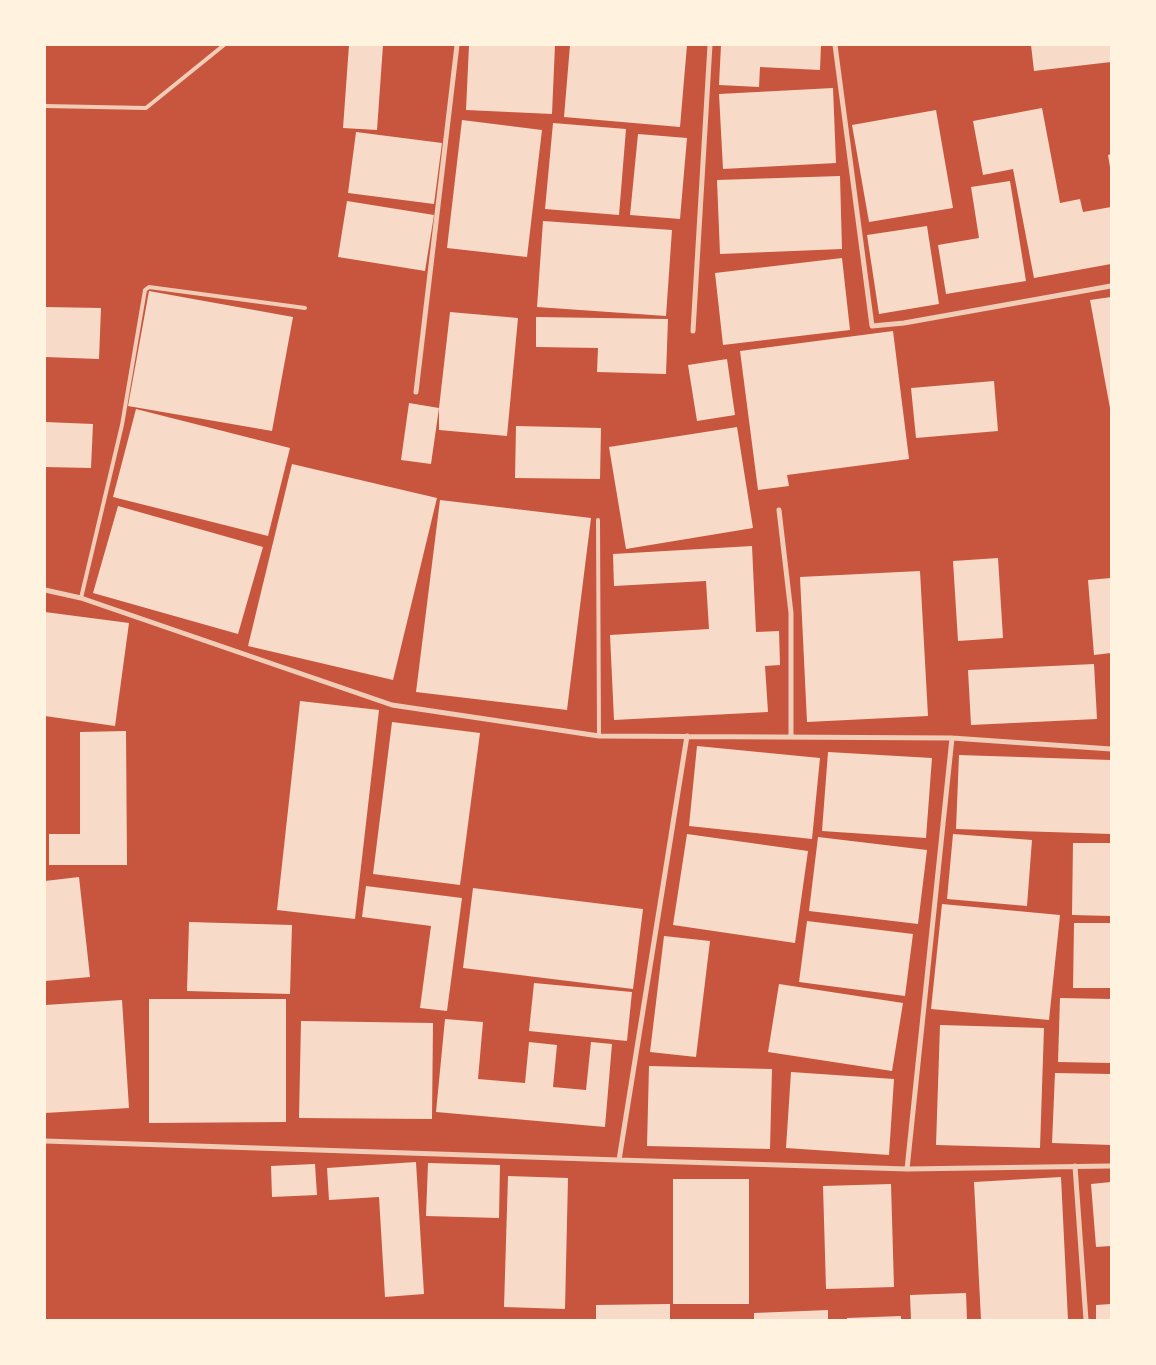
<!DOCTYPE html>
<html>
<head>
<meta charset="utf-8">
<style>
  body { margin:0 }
  #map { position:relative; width:1156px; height:1365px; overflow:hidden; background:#c8553d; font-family:"Nunito Sans",sans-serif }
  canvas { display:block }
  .frame { position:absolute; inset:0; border:46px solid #fff3e0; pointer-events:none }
</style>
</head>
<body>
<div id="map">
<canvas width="1156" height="1365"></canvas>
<div class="frame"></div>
</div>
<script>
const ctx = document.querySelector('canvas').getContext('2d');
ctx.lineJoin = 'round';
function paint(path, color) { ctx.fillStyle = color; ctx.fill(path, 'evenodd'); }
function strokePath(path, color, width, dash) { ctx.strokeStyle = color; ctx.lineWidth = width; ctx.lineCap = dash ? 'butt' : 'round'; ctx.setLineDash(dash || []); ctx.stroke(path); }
paint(new Path2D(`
  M349,45H383L377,130L343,128Z
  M469,45H555L552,114L466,110Z
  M570,45H687L680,127L564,117Z
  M721,45H821L820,70L760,67L759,87L719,85Z
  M1031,45H1111V62L1034,71Z
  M833,88L836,163L723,169L719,94Z
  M1042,108L1060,203L1080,199L1083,212L1111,207V264L1034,278L1013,169L983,175L973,121Z
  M936,110L953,208L869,222L852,125Z
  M462,120L542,130L527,257L447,248Z
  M553,123L626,129L619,215L545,209Z
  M356,132L442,143L434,204L348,193Z
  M638,134L687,138L680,219L630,215Z
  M1111,154V167H1110L1108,155Z
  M840,176L842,249L720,254L717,180Z
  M1010,181L1026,281L946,294L938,245L979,238L971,187Z
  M347,201L434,215L425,271L338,257Z
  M543,221L672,230L666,316L537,307Z
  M927,226L939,304L879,314L867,235Z
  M842,258L850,330L723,345L715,273Z
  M149,291L293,317L272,431L128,406Z
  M1111,297V408H1110L1090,300Z
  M45,307L101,308L99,359L45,357Z
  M450,312L518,318L507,436L439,430V408Z
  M536,317L668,319L666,374L597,372L598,348L536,347Z
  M893,331L909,459L787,475L789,486L758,490L740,351Z
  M727,359L735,415L697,421L688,365Z
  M994,381L998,431L916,438L911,388Z
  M409,403L439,408L431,464L401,460Z
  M136,409L290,448L268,536L113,497Z
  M45,422L93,424L91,468L45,467Z
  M516,426L601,428L600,479L515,478Z
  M737,427L753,528L626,549L609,447Z
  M292,464L437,498L393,680L248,646Z
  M440,500L591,518L567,710L416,692Z
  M118,506L263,547L238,634L93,593Z
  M752,546L756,632L779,631L780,665L765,666L768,712L614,720L610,635L709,629L706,581L614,586L613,554Z
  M998,558L1003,638L958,641L953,561Z
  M920,571L928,716L807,722L800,577Z
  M1111,578V653L1094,655L1088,580Z
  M45,612L129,623L115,726L45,716Z
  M1094,664L1097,719L971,725L968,670Z
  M300,701L379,710L355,919L277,910Z
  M392,722L480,733L460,885L373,874Z
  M126,731L127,865H49V834H80V732Z
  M697,746L820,758L812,839L689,826Z
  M828,752L932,758L926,838L822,831Z
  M959,755L1111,760V834L956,829Z
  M687,834L808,851L795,943L673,925Z
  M953,834L1032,840L1027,906L947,899Z
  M818,837L927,850L918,924L809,911Z
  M1073,843H1111V916L1072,915Z
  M79,877L90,977L45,981V881Z
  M366,886L462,898L447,1011L420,1008L431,926L362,917Z
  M473,888L643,909L633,989L463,968Z
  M942,904L1060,915L1049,1020L931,1009Z
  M807,921L913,934L905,996L799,982Z
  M189,922L292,925L290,994L187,991Z
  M1074,923H1111V988H1073Z
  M664,936L710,941L696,1057L650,1052Z
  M534,983L632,992L627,1041L529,1031Z
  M779,984L903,1003L892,1071L768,1052Z
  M1060,998L1111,999V1063L1058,1062Z
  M149,999H286V1122L149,1123Z
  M122,1000L129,1108L45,1113V1005Z
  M445,1019L483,1022L478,1079L525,1083L529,1042L557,1045L553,1087L586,1090L591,1042L612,1044L605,1127L436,1112Z
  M301,1021L433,1023L432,1119L299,1118Z
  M940,1025L1044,1028L1040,1148L936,1145Z
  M649,1066L772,1069L770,1149L647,1146Z
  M791,1072L894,1079L889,1155L786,1148Z
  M1055,1073L1111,1074V1145L1052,1143Z
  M416,1162L424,1294L385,1297L379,1197L329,1200L327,1168Z
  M428,1163L500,1165L499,1218L426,1216Z
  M315,1164L317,1195L272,1197L271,1166Z
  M508,1176L568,1178L565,1309L504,1307Z
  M1061,1177L1068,1320H981L974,1182Z
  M673,1179H749V1304H673Z
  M1111,1182V1246L1096,1247L1091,1184Z
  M891,1184L894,1287L826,1289L823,1186Z
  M966,1293L967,1320H911L910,1295Z
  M670,1304V1320H596V1305Z
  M1111,1304V1320H1096V1305Z
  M828,1310V1320H754V1313Z
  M901,1316V1320H847V1318Z`), '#f7dbc8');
strokePath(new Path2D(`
  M45,106L146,108L224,45
  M598,520L599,736
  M81,598L122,425L145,290L149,287L305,308`), '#f1ccb7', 4);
strokePath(new Path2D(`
  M835,45L872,326L904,323L1111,286
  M693,331L710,45
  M416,392L457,45
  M779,510L791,613V737
  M45,590L81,598L392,705L599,736L952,738L1111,749
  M45,1141L619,1160L907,1169L1111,1166
  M619,1160L687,736
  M1075,1166L1086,1320
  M907,1169L952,738`), '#f1ccb7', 5);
</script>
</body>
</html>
